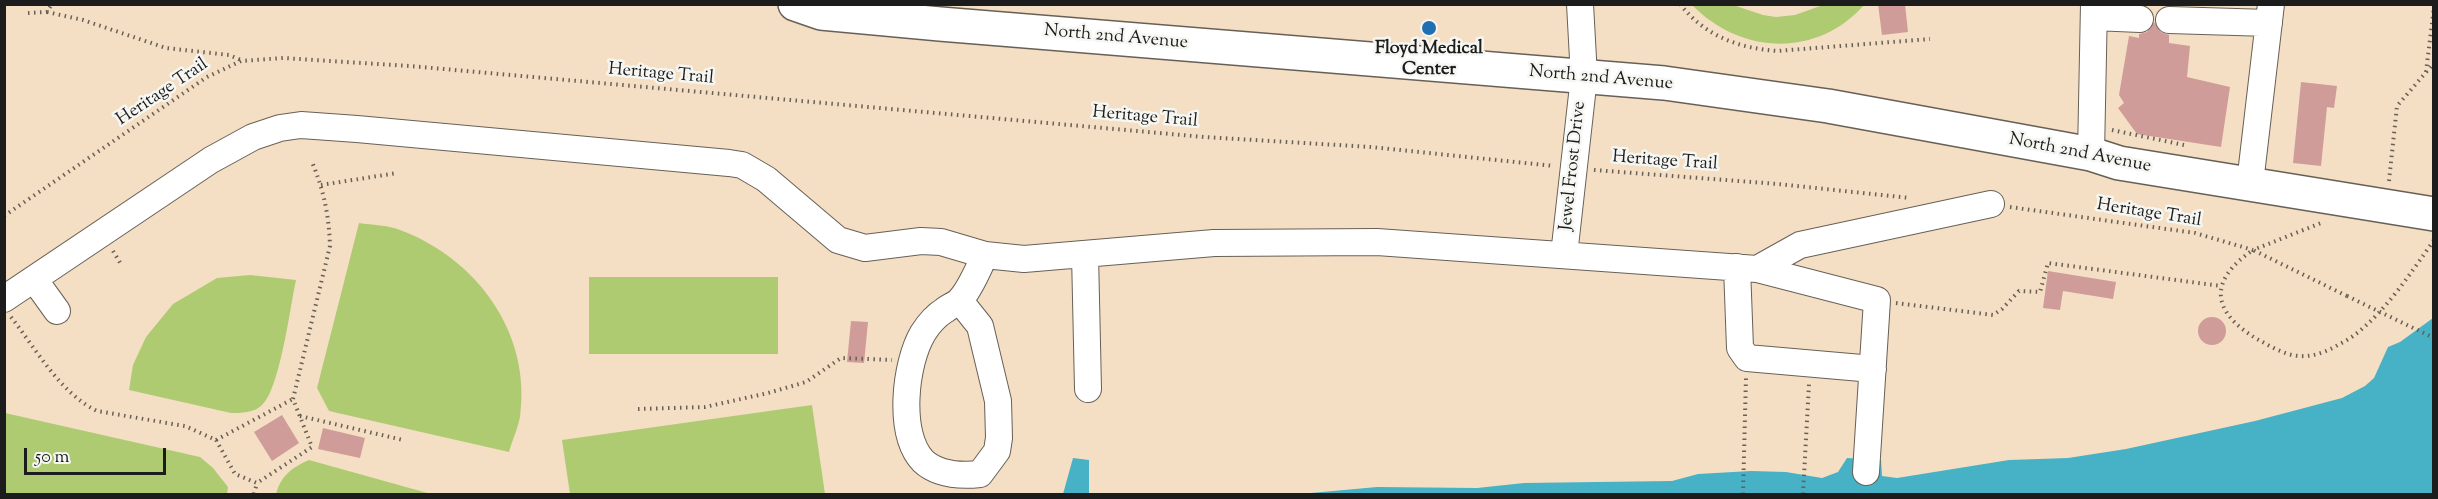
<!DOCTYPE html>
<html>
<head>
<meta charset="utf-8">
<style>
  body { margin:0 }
  #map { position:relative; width:2438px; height:499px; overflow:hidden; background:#f4dfc4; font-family:"Sorts Mill Goudy",serif }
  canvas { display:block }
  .frame { position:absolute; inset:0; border:6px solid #1c1c1c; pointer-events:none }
  .scale { position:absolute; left:24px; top:448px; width:142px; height:27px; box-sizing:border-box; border:3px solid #1c1c1c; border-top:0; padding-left:8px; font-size:18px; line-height:21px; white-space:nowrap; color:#1c1c1c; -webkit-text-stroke:4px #f6f6f2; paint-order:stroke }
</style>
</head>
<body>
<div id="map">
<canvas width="2438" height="499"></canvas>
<div class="frame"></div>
<div class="scale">50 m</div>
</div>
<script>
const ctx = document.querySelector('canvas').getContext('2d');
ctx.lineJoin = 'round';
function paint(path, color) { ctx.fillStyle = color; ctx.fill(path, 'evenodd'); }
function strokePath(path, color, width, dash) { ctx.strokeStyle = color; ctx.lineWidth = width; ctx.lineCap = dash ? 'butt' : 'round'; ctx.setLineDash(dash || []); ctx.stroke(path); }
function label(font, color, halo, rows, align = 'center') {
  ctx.font = font + ' "Sorts Mill Goudy",serif'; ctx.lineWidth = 5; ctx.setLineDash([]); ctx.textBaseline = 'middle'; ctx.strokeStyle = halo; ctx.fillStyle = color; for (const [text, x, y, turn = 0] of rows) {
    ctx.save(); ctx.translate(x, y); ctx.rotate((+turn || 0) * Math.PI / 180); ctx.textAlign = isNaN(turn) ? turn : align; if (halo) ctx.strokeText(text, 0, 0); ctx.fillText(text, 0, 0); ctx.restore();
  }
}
paint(new Path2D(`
  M1692,5H1733L1763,15L1776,17L1795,15L1823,5H1864C1816,59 1740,54 1692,5Z
  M359,223C372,225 387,225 400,230C476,258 532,333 520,417C518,428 512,441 509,452L329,411L317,388Z
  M250,275L296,280C290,307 280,389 262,405C254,413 241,413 231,413L129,390L133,365L146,337L173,304L217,278Z
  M589,277H778V354H589Z
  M812,405L825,494H570L562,440Z
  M5,413L200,457L213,468L228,487L227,494H5Z
  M309,460L431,494H276C280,477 292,467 309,460Z`), '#aecb72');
paint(new Path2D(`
  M2433,318V494H1300L1377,487L1477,488L1524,483L1672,481L1698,474L1751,471L1786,472L1822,478L1838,472L1847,458L1881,460L1882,476L1897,478L2009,460L2068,458L2126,449L2255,421L2342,398L2365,386L2374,378L2388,347L2400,342Z
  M1073,458L1089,460V494H1063Z`), '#47b1c5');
paint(new Path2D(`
  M1878,4H1905L1908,32L1882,35Z
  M2154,22L2161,32L2169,35V43L2190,46L2187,77L2230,87L2221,147L2137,134L2118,108L2124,103L2119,95L2129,36L2139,38V34L2147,32Z
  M2301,82L2337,86L2334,108L2327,107L2321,166L2293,163Z
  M2048,271L2116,282L2113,299L2063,291L2060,310L2043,308Z
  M2198 331a14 14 0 1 1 28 0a14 14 0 1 1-28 0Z
  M851,321L868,322L864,363L847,362Z
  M282,415L299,443L272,461L254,432Z
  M323,428L365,438L360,458L318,449Z`), '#cf9c99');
const minor = new Path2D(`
  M2094,17L2140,19
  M2169,20L2269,23
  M2091,154L2094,4
  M2250,183L2271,4
  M1085,254L1088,389
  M1564,255L1584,77L1580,4
  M1737,267L1740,348L1747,358L1873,369
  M1757,269L1800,245L1991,204
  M34,279L57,311
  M4,299L211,160L253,137L280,128L301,125L357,129L729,163L742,165L766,179L838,240L865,248L921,241L941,242L985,255L1024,259L1214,243L1377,242L1757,269L1877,300L1866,472
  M960,301L980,326L998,401L999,438L997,451L980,474C961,476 938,475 923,461C897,434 905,363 923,333C928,325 937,315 945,310C950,306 957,304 960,300C971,288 978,269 985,255`);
const major = new Path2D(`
  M795,4L821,13L940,24L1664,83L1828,106L2091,154L2119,163L2434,214`);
strokePath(minor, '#686057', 28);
strokePath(major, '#686057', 36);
strokePath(new Path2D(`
  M1680,4C1705,36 1738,48 1777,51L1930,39
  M47,12L83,20L166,48L229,55L241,60
  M28,13L47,12L52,4
  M2426,72L2434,7
  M2112,130L2184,145
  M1594,170L1778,184L1910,198
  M2389,181L2397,106L2434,63
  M321,185L397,173
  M2010,207L2195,233L2253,250L2321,223
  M4,216L207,77L241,61L283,58L410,66L1204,137L1371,147L1554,166
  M113,251L122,266
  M2347,296L2253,250C2209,280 2210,311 2257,339C2270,346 2284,355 2299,356C2313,357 2326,352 2338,345C2376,327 2410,274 2434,240
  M1896,303L1993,315L2002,309L2019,291L2040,292L2048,263L2221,286
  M11,317C36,349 60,393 97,411L185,426L216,440L235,474L257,483L312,447L293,399L330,246C329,216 324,191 312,162
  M638,409L705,407L768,393L806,382L841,358L892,360
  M300,416L403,440
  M216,440L293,399
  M254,494L257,483
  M1743,494L1746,377
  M1803,494L1809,384`), '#686057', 4, [1.5, 4.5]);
strokePath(minor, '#fff', 26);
strokePath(major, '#fff', 33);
strokePath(new Path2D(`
  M2347,296L2434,338`), '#686057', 4, [1.5, 4.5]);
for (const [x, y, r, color] of [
  [1429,28,8,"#1f6fb2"]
]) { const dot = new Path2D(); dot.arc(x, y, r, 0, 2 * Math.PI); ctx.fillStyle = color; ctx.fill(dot); strokePath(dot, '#f6f6f2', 2); }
label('18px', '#1c1c1c', '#f6f6f2', [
  ["North 2nd Avenue",1116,38,5],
  ["Heritage Trail",661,75,5],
  ["North 2nd Avenue",1601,79,5],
  ["Heritage Trail",163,93,-34],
  ["Heritage Trail",1145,118,5],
  ["North 2nd Avenue",2080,154,11],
  ["Heritage Trail",1665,162,4],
  ["Jewel Frost Drive",1574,166,-84],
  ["Heritage Trail",2149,214,9]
]);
label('bold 18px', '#1c1c1c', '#f6f6f2', [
  ["Floyd Medical",1429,50],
  ["Center",1429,71]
]);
</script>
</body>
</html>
